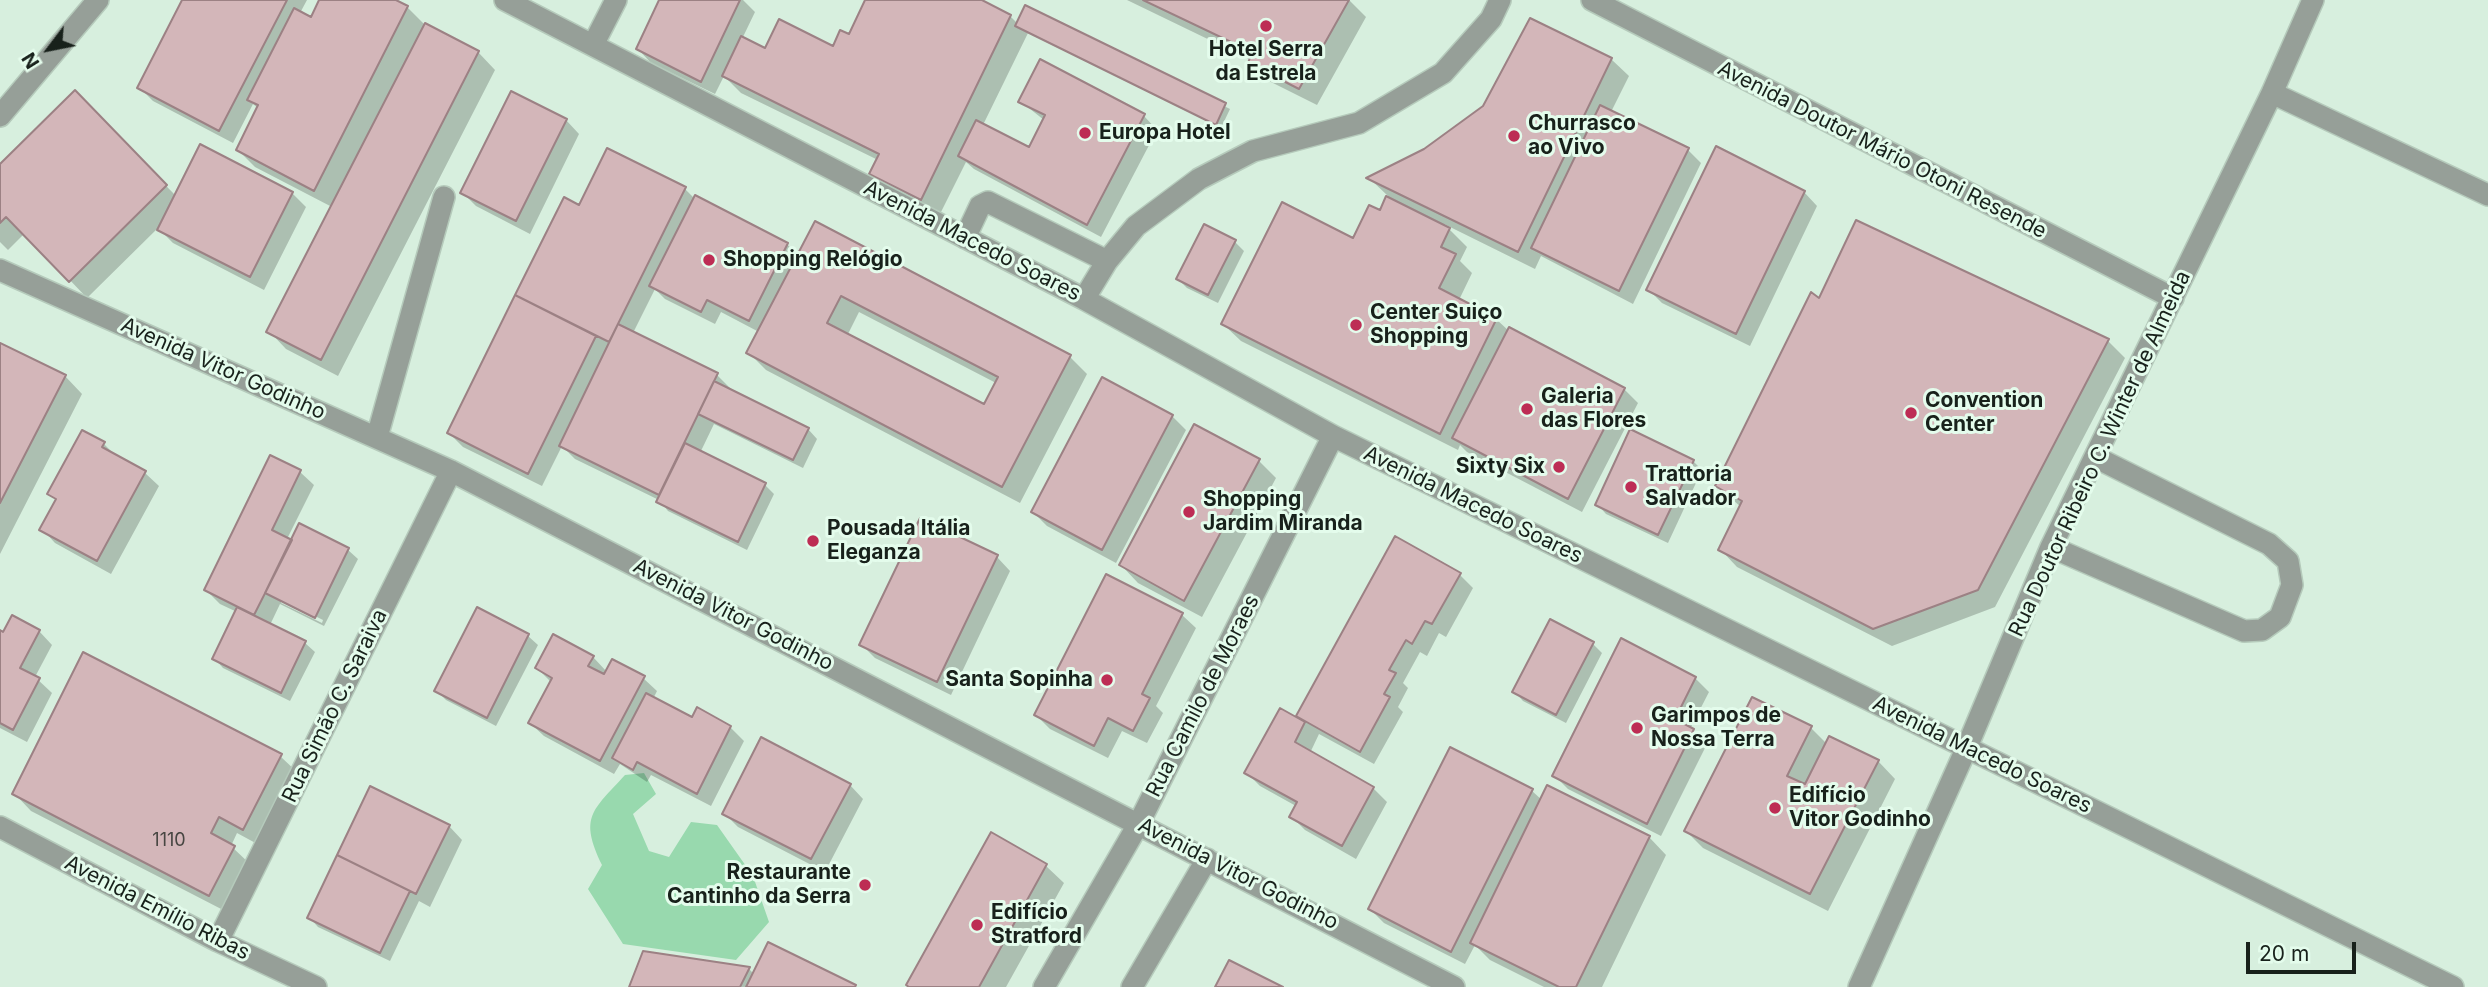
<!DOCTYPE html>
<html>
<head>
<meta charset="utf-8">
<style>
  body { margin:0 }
  #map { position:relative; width:2488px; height:987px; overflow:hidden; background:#d7efde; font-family:Inter,sans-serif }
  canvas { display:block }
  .north { position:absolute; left:14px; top:14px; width:70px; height:70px; -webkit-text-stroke:5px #e4fcec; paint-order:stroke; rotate:238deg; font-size:19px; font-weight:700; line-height:28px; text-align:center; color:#18211b }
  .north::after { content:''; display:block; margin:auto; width:24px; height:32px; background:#18211b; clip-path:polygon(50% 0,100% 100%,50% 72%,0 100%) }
  .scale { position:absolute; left:2246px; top:942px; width:110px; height:32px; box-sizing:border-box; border:4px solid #18211b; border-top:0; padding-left:9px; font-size:21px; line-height:24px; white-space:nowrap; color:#18211b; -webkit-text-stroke:5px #e4fcec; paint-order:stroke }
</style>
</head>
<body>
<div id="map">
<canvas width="2488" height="987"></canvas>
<div class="north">N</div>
<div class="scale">20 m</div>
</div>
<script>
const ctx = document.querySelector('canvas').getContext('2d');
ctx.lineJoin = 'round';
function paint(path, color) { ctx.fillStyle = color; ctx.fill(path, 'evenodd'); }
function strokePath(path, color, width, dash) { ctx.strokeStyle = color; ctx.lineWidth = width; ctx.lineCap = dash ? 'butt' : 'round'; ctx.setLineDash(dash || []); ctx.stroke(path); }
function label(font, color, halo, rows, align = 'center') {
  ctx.font = font + ' Inter,sans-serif'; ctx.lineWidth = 6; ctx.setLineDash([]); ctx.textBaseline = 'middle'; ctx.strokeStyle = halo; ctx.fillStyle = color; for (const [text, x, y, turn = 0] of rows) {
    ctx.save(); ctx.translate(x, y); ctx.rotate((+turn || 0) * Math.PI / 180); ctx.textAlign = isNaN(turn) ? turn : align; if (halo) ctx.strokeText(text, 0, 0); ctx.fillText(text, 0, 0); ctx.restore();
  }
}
paint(new Path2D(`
  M644,773L656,794L633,814L649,851L669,857L691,822L717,825L753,876L769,922L736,960L623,944L588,889L602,865C579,817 592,811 625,775Z`), '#98d9ae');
paint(new Path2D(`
  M184,0H307L300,13L311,19L321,0H392L407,7L427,27L478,52L495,70L338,376L286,349L269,331L332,207L255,167L238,150L259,109L253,104L233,143L153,101L139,87Z
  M661,0H743L755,12L742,39L766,50L834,48L850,37L867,0H978L1010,16L1018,24L1026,7L1230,109L1221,128L1028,33L983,125L1029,149L1044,120L1020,101L1144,116L1157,130L1101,237L974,169L966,162L939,216L889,191L871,174L878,160L741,93L724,76L715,94L651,63L638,49Z
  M1127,0H1349L1366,17L1317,105L1267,80L1250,63L1251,60Z
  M1611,59L1629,76L1611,112L1688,150L1701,163L1633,304L1541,256L1535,269L1444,224L1467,247L1460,261L1472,273L1459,300L1496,319L1509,331L1624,389L1638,403L1582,512L1467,452L1460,445L1458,450L1241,341L1223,324L1354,241L1381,212L1388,196L1369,178Z
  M75,93L176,196L292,193L306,207L264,290L173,243L158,228L87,298L25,233L8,250L0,242V166Z
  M566,120L579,134L530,234L476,206L462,192Z
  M685,189L695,199L787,244L798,256L1070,357L1087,374L1020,503L766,370L748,352L759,332L721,312L715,324L665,299L655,289L633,333L717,375L731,389L730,391L808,429L817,439L803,468L714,424L700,453L765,485L774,494L747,550L668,511L659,500L575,459L562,446L542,486L463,447L449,433L564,199L580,207ZM859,312L996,383L985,407L847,336Z
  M1804,192L1817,206L1750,346L1662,303L1648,289Z
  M1235,242L1244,251L1218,303L1187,288L1178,279Z
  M1820,300L2108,341L2125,358L1995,607L1892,646L1737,567L1720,549L1741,507L1717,486Z
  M0,345L65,376L82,394L0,554Z
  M1103,380L1172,416L1186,430L1116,563L1047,526L1033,512Z
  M104,444L117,457L145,473L159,486L111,574L55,543L42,529L57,501L49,494Z
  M271,457L300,472L314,485L287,539L292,542L300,526L348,550L358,559L324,626L280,604L270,625L305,643L315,652L290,701L223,668L214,658L237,612L220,604L206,590ZM281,599L323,620L322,623L281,603Z
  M1259,461L1276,478L1202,617L1138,583L1121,565Z
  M1693,461L1702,470L1668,543L1606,514L1597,504Z
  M1396,539L1460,575L1473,588L1446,637L1439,633L1427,656L1420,652L1403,683L1408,688L1398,707L1403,712L1374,764L1319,734L1310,753L1373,788L1387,802L1356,859L1305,830L1291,816L1296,806L1260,786L1246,772L1297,718Z
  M997,557L1010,571L951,695L875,658L861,644Z
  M478,610L528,636L538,645L496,726L446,700L436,690Z
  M1182,615L1196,628L1156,706L1163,713L1147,743L1122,731L1108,758L1050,729L1036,715Z
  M1551,622L1593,644L1602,653L1566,723L1523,701L1514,691Z
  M39,631L52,645L35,677L52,693L27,742L0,728V632Z
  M593,657L607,672L643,678L657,691L653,699L693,719L730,727L744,741L711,806L651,775L647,782L620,764L614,774L544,736L530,723L551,682L537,668Z
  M1695,678L1709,692L1690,729L1707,744L1661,836L1568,789L1554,775Z
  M1753,699L1811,728L1827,744L1878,761L1895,779L1828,911L1703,848L1686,831Z
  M1451,749L1532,791L1542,800L1649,837L1666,855L1602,987H1544L1490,960L1475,945L1465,964L1384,923L1370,909Z
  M280,756L298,773L261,846L237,833L231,846L251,865L227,912L31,811L14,793Z
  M850,785L863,799L825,872L738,827L724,813Z
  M449,826L462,840L430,907L419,901L390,961L318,927L309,917Z
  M992,835L1046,866L1064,883L1006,987H910Z
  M644,953L749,969L754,974L855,987H631Z`), '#0003');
const building = new Path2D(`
  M182,0H287L219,131L137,88Z
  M319,0H396L408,6L314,191L236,150L258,105L247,100L294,8L311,17Z
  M659,0H740L701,82L636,49Z
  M865,0H982L1011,15L921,200L869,174L879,154L722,76L741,36L765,48L779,19L833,46L840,30L849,34Z
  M1143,0H1349L1299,89L1248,63L1252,52Z
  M1025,5L1226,103L1216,125L1015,26Z
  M1530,18L1612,58L1518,252L1366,178L1424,149L1483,106Z
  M425,23L479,51L321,360L266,332Z
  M1040,59L1145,114L1087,225L958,156L976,120L1029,147L1045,115L1018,102Z
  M75,90L167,185L69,282L6,217L0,223V164Z
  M511,91L567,119L516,221L460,193Z
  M1600,105L1689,148L1619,291L1531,248Z
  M200,144L293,192L250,277L157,230Z
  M1716,146L1805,191L1736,334L1646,290Z
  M607,148L686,187L609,342L515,295L564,197L579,205Z
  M695,195L788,243L749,321L707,300L701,312L649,286Z
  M1386,196L1450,228L1441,247L1456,254L1439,288L1497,318L1440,434L1221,324L1282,202L1353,238L1369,205L1380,210Z
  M1856,220L2109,339L1978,590L1873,629L1718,550L1742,501L1715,486L1811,292L1819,298Z
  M815,221L1071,355L1002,487L746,353ZM841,296L998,377L984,404L827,323Z
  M1204,224L1236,240L1208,295L1176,279Z
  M515,295L596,336L528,474L447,433Z
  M618,324L718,373L659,495L559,446Z
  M1509,327L1625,388L1568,499L1452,438Z
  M0,343L66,375L0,503Z
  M1102,377L1173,415L1102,550L1031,512Z
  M714,381L809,428L793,460L698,414Z
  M1194,424L1260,459L1184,601L1119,565Z
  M1630,429L1694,460L1658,535L1595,505Z
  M82,430L105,442L102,447L146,471L97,561L39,530L56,499L47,494Z
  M685,443L766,483L738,542L656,502Z
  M270,455L301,470L272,530L292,540L254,615L204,590Z
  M920,518L998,555L937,682L859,645Z
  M299,523L349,548L315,618L265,593Z
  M1395,536L1461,573L1432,624L1425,621L1412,644L1406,640L1389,670L1396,673L1384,694L1390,697L1360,752L1296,716Z
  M1106,574L1183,613L1142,694L1150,698L1133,731L1108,718L1094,746L1034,715Z
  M237,607L306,641L281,693L212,659Z
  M477,607L529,634L487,718L434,691Z
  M12,615L40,630L20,668L40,678L13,730L0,723V630L3,632Z
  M1550,619L1594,642L1556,715L1512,692Z
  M553,634L594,656L588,666L604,674L612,659L645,676L600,761L528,723L552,678L535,668Z
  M1621,638L1696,677L1675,719L1694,729L1647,824L1552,776Z
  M83,652L282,754L243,830L219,817L211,833L235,846L209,896L12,794Z
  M646,693L692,717L697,707L731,726L697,794L637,762L633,770L612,758Z
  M1752,697L1812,726L1787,776L1805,784L1829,736L1879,760L1810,894L1684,831Z
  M1280,708L1305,722L1295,742L1374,787L1342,846L1289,817L1297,802L1244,773Z
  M761,737L851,784L811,859L722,814Z
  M1450,747L1533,789L1451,952L1368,909Z
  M1547,785L1650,836L1576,987H1559L1470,943Z
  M370,786L450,825L416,894L337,855Z
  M991,832L1047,864L979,987H909L906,985Z
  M337,855L410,891L380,953L307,918Z
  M768,942L856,985L855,987H746Z
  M643,951L750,967L740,987H629Z
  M1229,960L1283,987H1215Z`);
paint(building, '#d3b6b9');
strokePath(building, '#9c8184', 2);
const minor = new Path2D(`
  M505,0L1084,299L1333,436L2453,987
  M1592,0L2173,298
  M593,45L616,0
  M2272,93L2488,195
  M0,116L98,0
  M965,238L980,206L988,202L1107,261
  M0,270L451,471L1454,987
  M1084,299L1107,261L1136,226L1199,179L1253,151L1359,123L1443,73L1491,19L1500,0
  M377,437L444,197
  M2051,547L2244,631L2262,630L2280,617L2292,585L2288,561L2269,544L2095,457
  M0,827L218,941L316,987
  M218,941L451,471
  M1044,987L1139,823L1333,436
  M1132,987L1207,859
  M1859,987L1967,747L2051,547L2272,93L2313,0`);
strokePath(minor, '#b5cabb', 24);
strokePath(minor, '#969f98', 21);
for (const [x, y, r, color] of [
  [1266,26,7,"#bd2d54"],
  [1085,133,7,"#bd2d54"],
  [1514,136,7,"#bd2d54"],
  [709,260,7,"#bd2d54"],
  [1356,325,7,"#bd2d54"],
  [1527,409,7,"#bd2d54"],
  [1911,413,7,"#bd2d54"],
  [1559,467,7,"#bd2d54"],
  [1631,487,7,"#bd2d54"],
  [1189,512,7,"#bd2d54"],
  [813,541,7,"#bd2d54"],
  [1107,680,7,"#bd2d54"],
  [1637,728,7,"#bd2d54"],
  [1775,808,7,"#bd2d54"],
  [865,885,7,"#bd2d54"],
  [977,925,7,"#bd2d54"]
]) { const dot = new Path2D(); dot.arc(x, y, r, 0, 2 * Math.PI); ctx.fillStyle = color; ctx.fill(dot); strokePath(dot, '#e4fcec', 2.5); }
label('18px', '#474642', null, [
  ["1110",169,841]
]);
label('bold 21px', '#18211b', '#e4fcec', [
  ["Hotel Serra",1266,50,"center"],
  ["da Estrela",1266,74,"center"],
  ["Churrasco",1528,124],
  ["ao Vivo",1528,148],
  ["Europa Hotel",1099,133],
  ["Shopping Relógio",723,260],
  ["Center Suiço",1370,313],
  ["Shopping",1370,337],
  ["Galeria",1541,397],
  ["das Flores",1541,421],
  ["Convention",1925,401],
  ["Center",1925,425],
  ["Sixty Six",1545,467,"right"],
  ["Trattoria",1645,475],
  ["Salvador",1645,499],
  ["Shopping",1203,500],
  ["Jardim Miranda",1203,524],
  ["Pousada Itália",827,529],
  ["Eleganza",827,553],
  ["Santa Sopinha",1093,680,"right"],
  ["Garimpos de",1651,716],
  ["Nossa Terra",1651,740],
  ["Edifício",1789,796],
  ["Vitor Godinho",1789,820],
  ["Restaurante",851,873,"right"],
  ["Cantinho da Serra",851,897,"right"],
  ["Edifício",991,913],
  ["Stratford",991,937]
], 'left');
label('21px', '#18211b', '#e4fcec', [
  ["Avenida Doutor Mário Otoni Resende",1882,150,27],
  ["Avenida Macedo Soares",972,241,27],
  ["Avenida Vitor Godinho",223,369,24],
  ["Rua Doutor Ribeiro C. Winter de Almeida",2100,454,-65],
  ["Avenida Macedo Soares",1473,505,26],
  ["Avenida Vitor Godinho",733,615,27],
  ["Rua Camilo de Moraes",1203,696,-63],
  ["Rua Simão C. Saraiva",335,706,-64],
  ["Avenida Macedo Soares",1982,755,26],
  ["Avenida Vitor Godinho",1238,874,27],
  ["Avenida Emílio Ribas",157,908,27]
]);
</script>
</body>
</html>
